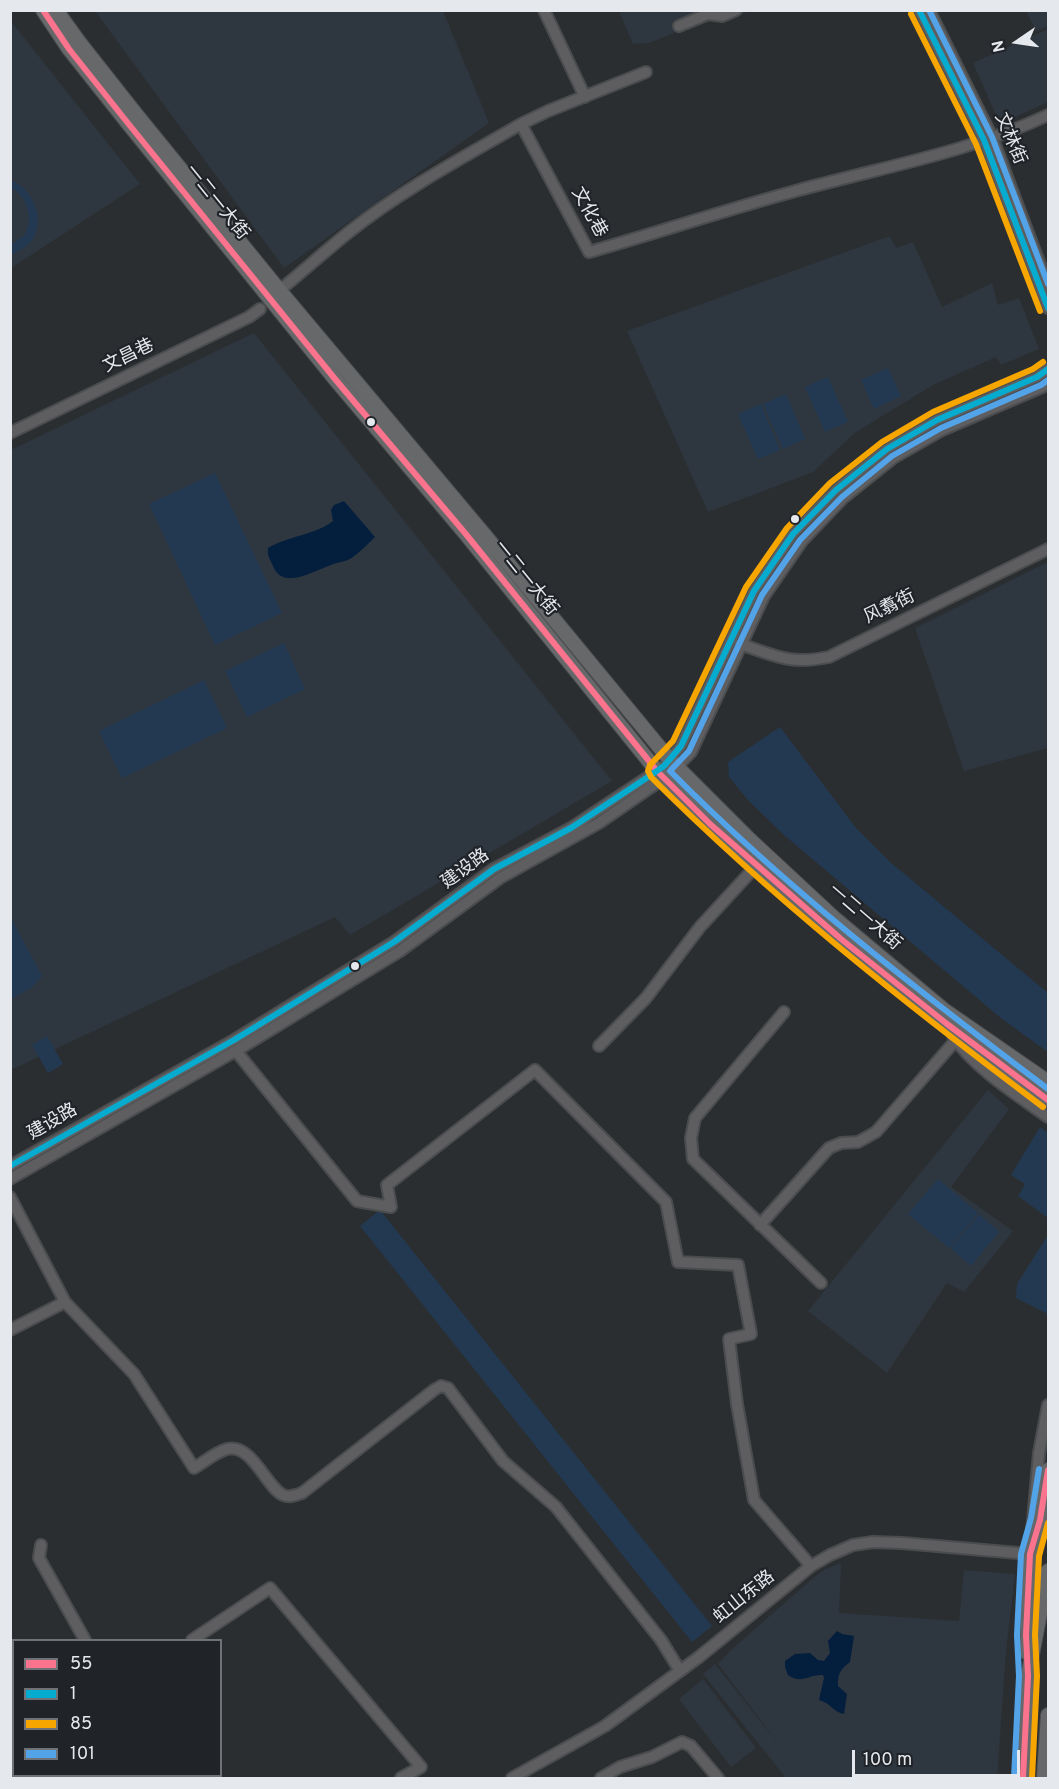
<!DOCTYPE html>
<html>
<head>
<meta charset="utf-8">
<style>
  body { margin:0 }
  #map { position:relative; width:1059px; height:1789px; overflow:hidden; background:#2b2e31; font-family:Overpass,sans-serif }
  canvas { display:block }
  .frame { position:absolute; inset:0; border:12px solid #e5e8ec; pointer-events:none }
  .legend { position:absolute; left:12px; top:1639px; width:210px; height:138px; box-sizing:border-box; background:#202429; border:2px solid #6f7277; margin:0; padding:8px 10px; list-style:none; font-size:18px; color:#e5e8ec }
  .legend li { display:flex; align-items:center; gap:12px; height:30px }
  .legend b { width:30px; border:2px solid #6f7277 }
  .north { position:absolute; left:987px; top:12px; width:60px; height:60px; -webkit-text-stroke:4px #202429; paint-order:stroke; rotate:257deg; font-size:16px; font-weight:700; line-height:24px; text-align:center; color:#e5e8ec }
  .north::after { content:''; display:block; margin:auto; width:21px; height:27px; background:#e5e8ec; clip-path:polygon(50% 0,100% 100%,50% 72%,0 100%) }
  .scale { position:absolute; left:852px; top:1750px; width:168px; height:27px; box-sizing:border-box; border:3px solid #e5e8ec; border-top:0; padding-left:8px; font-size:18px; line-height:21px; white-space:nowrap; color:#e5e8ec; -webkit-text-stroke:4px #202429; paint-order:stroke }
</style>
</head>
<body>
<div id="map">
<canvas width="1059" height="1789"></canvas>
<div class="frame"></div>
<ul class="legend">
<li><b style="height:8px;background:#fc738d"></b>55</li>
<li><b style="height:8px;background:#06acd0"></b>1</li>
<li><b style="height:8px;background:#f7a600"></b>85</li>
<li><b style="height:8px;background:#53a3e8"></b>101</li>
</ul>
<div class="north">N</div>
<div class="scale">100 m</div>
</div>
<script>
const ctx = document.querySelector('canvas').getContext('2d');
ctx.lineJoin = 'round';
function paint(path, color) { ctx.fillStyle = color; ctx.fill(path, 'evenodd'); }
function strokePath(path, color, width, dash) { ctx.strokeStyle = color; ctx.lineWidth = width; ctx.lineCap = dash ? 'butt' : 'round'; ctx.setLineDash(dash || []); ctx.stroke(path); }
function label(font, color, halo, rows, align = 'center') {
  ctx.font = font + ' Overpass,"Noto Sans SC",sans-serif'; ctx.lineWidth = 4.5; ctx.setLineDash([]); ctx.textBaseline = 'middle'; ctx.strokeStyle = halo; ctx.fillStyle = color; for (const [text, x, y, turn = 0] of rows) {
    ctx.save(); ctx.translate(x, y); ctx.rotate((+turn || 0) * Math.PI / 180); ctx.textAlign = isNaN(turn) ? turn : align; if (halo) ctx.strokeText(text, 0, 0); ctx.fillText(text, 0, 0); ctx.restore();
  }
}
paint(new Path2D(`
  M95,11H443L489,123L284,268Z
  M619,11H750L723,21L709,19L649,43L633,44Z
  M1026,11H1048V26L1036,31Z
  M10,20L140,184L11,268H10Z
  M1048,29V102L1000,124L973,63Z
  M890,236L896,248L913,242L942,307L992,283L998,305L1019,298L1039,349L1001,365L996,357L933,385L856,432L813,472L708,512L627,331Z
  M254,333L612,781L350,935L335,917L11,1070V450Z
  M1048,562V748L964,771L915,628Z
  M988,1090L1009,1109L951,1187L1013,1231L964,1292L947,1283L887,1373L808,1311Z
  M841,1563L839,1613L959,1621L964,1570L1015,1574L1006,1651L997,1778H786L703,1674L715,1664L784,1751L718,1664L732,1649L812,1579L824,1570Z
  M703,1679L756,1748L731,1767L679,1699Z`), '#2e3740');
paint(new Path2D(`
  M11,180C31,188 45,216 34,237C29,246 19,251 11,255V245C16,241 23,238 26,232C33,216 26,195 11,188Z
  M888,368L901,396L874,409L861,380Z
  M828,377L848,422L825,432L805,387Z
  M786,394L805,439L783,449L763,404Z
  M761,404L780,450L758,459L738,414Z
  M215,473L282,613L215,645L149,504Z
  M284,643L305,689L247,717L225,671Z
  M204,680L227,728L122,778L99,731Z
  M780,727L856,828L890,862L1048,993V1052L1002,1019L784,835L748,800L729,777L728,762Z
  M11,918L42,976L31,988L11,999Z
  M47,1036L63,1064L48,1073L32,1045Z
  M1040,1127L1048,1133V1218L1018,1196L1025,1184L1011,1175Z
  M938,1179L978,1213L949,1248L908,1214Z
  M380,1210L712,1626L692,1642L360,1226Z
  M979,1214L999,1232L971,1266L950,1248Z
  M1048,1235V1314L1016,1298L1017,1284Z`), '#233952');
paint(new Path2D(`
  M344,501L375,537C368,544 361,551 353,557C346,562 338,562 331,565C313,571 283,591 273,566C270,559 267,556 268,548C288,536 315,535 333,521L331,510L334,505Z
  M837,1631L842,1634L854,1636L850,1662C840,1670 838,1673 838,1686L847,1694L844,1714C833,1712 831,1703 819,1700L824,1678L823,1675C808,1674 802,1685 788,1675L785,1667V1661L795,1654L810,1653L818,1660L824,1661L830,1653L828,1641Z`), '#041e3e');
const minor = new Path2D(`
  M544,10L585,97
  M919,10L984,140L1048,308
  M929,10L992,137L1048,286
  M679,26L708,14L722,16L736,10
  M521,124L548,111L646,72
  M275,294C300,274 324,252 349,232C402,190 462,158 521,124L589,252C659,232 729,209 799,190C883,167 970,152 1048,115
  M10,433L249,317L260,309
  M740,644C776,656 790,665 829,657L1048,549
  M784,1012L695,1118L691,1138L693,1159L821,1283
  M953,1036C974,1068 1017,1095 1048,1117
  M599,1046L646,998L700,927L757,865
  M236,1051L357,1201L391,1207L387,1185L535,1070L666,1202L678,1262L738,1265L751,1334L729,1339L737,1404L754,1500L811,1566
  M10,1166L234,1040L394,942L494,869L571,828L651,775L664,766L681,746L754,591L793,534L836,490L887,449L937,420L1037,377L1048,369
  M10,1179L239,1049L400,951L500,878L599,823L670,774L691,752L764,596L802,541L843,498L893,458L942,430L1042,387L1048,382
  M10,1197L65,1302L134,1374L194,1468C204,1462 216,1452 227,1449C252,1443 266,1487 283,1495C289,1498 296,1495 302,1493L434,1390L441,1386L448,1388L503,1461L556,1507L661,1640L680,1671
  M760,1225L829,1148L841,1143L858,1142L876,1132L955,1041
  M10,1330L65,1302
  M41,1545L39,1558L85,1640
  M192,1640L270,1588L421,1767L401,1778
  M159,1776L161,1778
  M512,1778L605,1726L699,1657L811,1566L830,1555L853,1545L873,1542L902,1543L1030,1554L1039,1453L1048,1405
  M601,1778L620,1767L652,1757L682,1742L691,1746L718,1778`);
const major = new Path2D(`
  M43,10L69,49L127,122L335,379L465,533L657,771L710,824L841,939L947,1024L1048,1100
  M56,10L79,42L135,113L279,290L487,538L670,760L748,838L834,918L944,1010L1048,1082
  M1027,1653L1030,1554L1040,1520L1048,1470
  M1023,1778L1028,1676L1048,1571
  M1044,1778L1048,1715`);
strokePath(minor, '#4a4c4e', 14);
strokePath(major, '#4a4c4e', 16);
strokePath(minor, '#5e5e60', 10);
strokePath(major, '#66686a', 14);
strokePath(new Path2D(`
  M43,10L69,49L127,122L335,379L465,533L657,771L710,824L841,939L947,1024L1048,1100
  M1023,1778L1028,1676L1026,1635L1030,1554L1040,1520L1048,1470`), '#fc738d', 6);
strokePath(new Path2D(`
  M919,10L984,140L1048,308
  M10,1166L234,1040L394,942L494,869L571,828L651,775L664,766L681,746L754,591L793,534L836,490L887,449L937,420L1037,377L1048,369`), '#06acd0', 6);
strokePath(new Path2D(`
  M911,14L976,144L1040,311
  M1043,1107C906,1004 772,898 651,777L648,771L650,765L673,741L746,587L787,528L830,483L882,442L933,412L1033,369L1043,362
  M1032,1778L1037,1676L1035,1635L1039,1556L1048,1523`), '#f7a600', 6);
strokePath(new Path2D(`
  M929,10L992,137L1048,284
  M1048,380L1041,385L941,428L892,456L842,497L800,540L762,595L689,751L670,771C786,888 917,990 1048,1089
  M1014,1778L1019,1676L1017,1635L1021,1554L1031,1518L1039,1469`), '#53a3e8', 6);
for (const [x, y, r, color] of [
  [371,422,5,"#e5e8ec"],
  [795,519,5,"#e5e8ec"],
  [355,966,5,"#e5e8ec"]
]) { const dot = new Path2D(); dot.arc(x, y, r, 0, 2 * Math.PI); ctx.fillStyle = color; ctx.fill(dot); strokePath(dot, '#202429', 2); }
label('18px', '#e5e8ec', '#202429', [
  ["文林街",1009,139,67],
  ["一二一大街",216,203,51],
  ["文化巷",588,213,61],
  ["文昌巷",129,357,-26],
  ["一二一大街",525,579,51],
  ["风翥街",890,608,-26],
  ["建设路",466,870,-36],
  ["一二一大街",864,918,41],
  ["建设路",53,1123,-30],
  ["虹山东路",745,1598,-39]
]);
</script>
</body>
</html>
